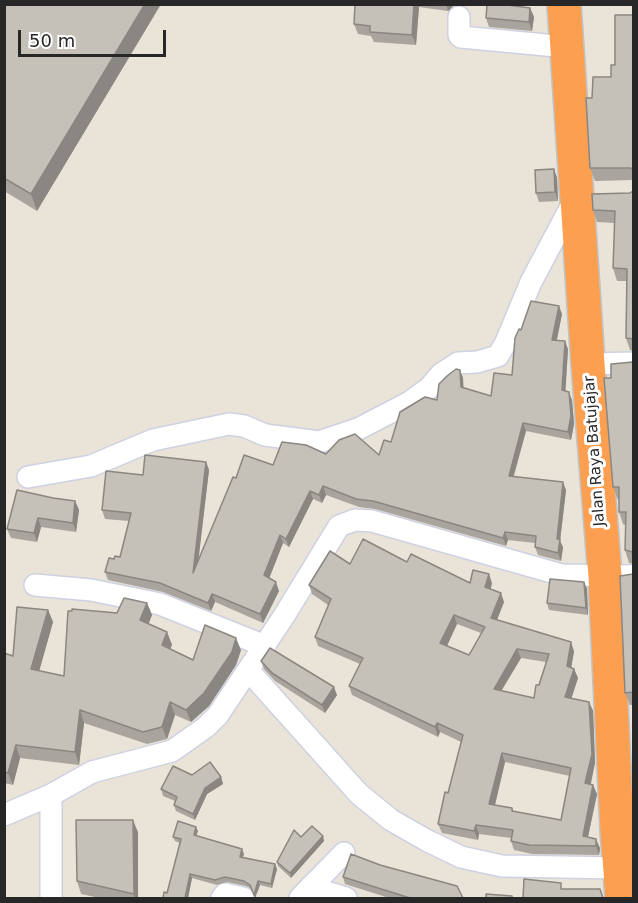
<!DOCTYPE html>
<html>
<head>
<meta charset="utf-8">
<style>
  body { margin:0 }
  #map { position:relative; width:638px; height:903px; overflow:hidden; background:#eae3d8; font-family:"DejaVu Sans",sans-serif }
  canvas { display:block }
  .frame { position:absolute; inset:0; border:6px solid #272727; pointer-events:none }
  .scale { position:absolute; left:18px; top:30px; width:148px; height:27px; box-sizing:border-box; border:3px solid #272727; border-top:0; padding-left:8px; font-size:18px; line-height:21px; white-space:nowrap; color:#272727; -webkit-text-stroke:4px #fff; paint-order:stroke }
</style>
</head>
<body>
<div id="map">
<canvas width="638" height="903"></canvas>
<div class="frame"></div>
<div class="scale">50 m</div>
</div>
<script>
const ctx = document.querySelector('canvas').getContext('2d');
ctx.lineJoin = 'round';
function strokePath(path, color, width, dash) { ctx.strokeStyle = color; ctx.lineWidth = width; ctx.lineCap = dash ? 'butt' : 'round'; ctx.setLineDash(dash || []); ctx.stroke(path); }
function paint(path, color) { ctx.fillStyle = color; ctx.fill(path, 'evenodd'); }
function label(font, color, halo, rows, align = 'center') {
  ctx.font = font + ' "DejaVu Sans",sans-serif'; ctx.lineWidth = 6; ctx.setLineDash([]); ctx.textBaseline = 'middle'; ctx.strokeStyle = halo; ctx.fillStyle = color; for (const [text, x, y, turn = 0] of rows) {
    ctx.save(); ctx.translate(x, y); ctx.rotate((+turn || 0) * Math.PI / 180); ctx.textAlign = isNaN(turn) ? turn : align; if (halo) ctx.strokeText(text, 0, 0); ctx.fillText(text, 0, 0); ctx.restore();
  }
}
const street = new Path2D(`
  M459,17V35L461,37L567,47
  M588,364L634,363
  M28,477L91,466L153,440L229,424L244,426L265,435L319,442L358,429L410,402L429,388L441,374L458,363L477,362L498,356L506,342L531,282L574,201
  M35,585L91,590L160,604L265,646
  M248,670L359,794L391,820L426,840L461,857L502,866L620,868
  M51,795V898
  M4,815L51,795L92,772L172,751L206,727L218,715L284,616L339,526L355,520L372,521L562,575L634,576
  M310,887L346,898
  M222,898L225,894L243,898
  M300,898L344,853`);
const highway = new Path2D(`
  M564,4L588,364L605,576L617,830L622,898`);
strokePath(street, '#ced1e1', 24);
strokePath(highway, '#c3c3c3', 36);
strokePath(street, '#fff', 21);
strokePath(highway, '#fc9f51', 33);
paint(new Path2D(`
  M4,4H161L37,211L4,191Z
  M355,4H458L453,6L448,11L419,7L416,45L374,42L371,36L358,34L354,24Z
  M530,8L534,17L532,31L489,27L486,18Z
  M633,15V180L595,181L590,168L592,98L611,77Z
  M554,169L557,178L558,201L539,202L536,193Z
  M633,191V351L630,350L626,338L627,281H617L613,268L615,223L597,222L593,210Z
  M562,314L557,340L568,349L565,391L572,400L574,424L571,440L526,431L514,476L566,490L560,541L563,547L561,561L538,555L535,547V543L508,540L506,546L375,509L359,507L326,495L322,503L313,499L289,547L283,543L269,578L279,591L263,623L215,602L211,611L163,592L108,580L105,572L114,559L120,557L129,521L105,519L102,510L143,475L206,462L209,470L198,560L236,478L273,465L326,454L379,455L391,442L437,400L460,370L463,378V388L491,396L512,375L521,330Z
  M633,362V564L629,563L625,550V525L623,524L619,512V500H618L613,487L611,378Z
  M53,498L75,501L79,510L76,532L41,527L37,542L11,538L7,529Z
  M407,562L470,583H492L490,589L504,602L497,620L574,651L571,668L574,669L578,678L571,698L589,702L593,711L595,763L590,784L597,794L588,837L600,848L599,855L532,854L514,850L511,841V838L479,834L478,840L442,833L438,824L448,793L461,742L440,732L438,737L352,695L349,686L360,664L318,646L315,637L328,605L312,594L309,585L350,564ZM457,624L481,633L469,655L447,646ZM521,658L546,662L534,698L501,691ZM505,762L570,776L561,820L514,812L512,808L495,805Z
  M633,574V705H630L625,693Z
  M584,582L587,589L588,615L549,610L547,603Z
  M147,603L152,615L148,624L167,632L172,645L170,649L193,660L241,650L236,665L209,706L191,722L175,715L167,739L147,744L84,723L79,765L20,758L13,785L4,783V653L13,656L48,610L53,622L39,671L64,676L117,613Z
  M261,661L337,695L325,713L275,681L264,669Z
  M192,775L221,777L223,784L207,794L195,820L176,811L174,805L175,801L163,796L161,789Z
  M198,831L196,836L244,854L243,857L275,864L277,869L272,888L260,885L255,898L252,889L246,886L227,882L217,885L192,878L188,898H163L167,893L180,843L175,841L173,837Z
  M138,832V898H100L81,894L77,881Z
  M323,836L324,841L291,878L278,866L277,862L301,837Z
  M343,877L463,898H389L345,884Z`), '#a9a59e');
paint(new Path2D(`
  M145,4H161L37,211L31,194Z
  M414,4H418L419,7L416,45L412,35Z
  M446,4H453V6L448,11Z
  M530,8L534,17L532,31L529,22Z
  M554,169L557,178L558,201L555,192Z
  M559,306L562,314L555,348L552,340Z
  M565,341L568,349L565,399L562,390Z
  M460,370L463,378L464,395L461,387Z
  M569,392L572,400L574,424L571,440L568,432Z
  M523,423L526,431L511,484L509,476Z
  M206,462L209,470L196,581L193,573Z
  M563,482L566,490L560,541L563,547L561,561L558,553L557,539Z
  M323,486L326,495L322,503L319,495Z
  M310,491L313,499L289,547L286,539Z
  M75,501L79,510L76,532L73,523Z
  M38,518L41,527L37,542L34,533Z
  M505,532L508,540L506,546L503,538Z
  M280,535L283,543L267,584L264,575Z
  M489,574L492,583L489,596L485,587Z
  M276,582L279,591L263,623L260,614Z
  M584,582L587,589L588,615L586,608Z
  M501,593L504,602L494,627L491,618Z
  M212,594L215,602L211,611L208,603Z
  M147,603L152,615L145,633L140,620Z
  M48,610L53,622L36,682L31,669Z
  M454,615L457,624L444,652L440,643Z
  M167,632L172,645L166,657L162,645Z
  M236,638L241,650L236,665L209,706L191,722L186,710Z
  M571,642L574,651L570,675L567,666Z
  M517,649L521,658L497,698L494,689Z
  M574,669L578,678L569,706L565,697Z
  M334,687L337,695L325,713L322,705Z
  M170,702L175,715L167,739L162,727Z
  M589,702L593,711L595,763L589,793L585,783Z
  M80,710L84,723L79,765L75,752Z
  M437,723L440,732L438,737L435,727Z
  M16,745L20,758L13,785L8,773Z
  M502,753L505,762L493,813L489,804Z
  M221,777L223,784L207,794L195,820L193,814L205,788Z
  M593,785L597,794L586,846L583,836Z
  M133,820L138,832V898H135L134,894Z
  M476,825L479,834L478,840L474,831Z
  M196,827L198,831L195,839L194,835Z
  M323,836L324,841L291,878L290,873Z
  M596,839L600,848L599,855L596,846Z
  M242,849L244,854L241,861L240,857Z
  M275,864L277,869L272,888L271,884Z
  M190,874L192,878L188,898H185Z
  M258,881L260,885L255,898L254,895Z`), '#8a8681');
const building = new Path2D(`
  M4,4H145L31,194L4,178Z
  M355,4H414L412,35L370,32V26L354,24Z
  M487,4H500L530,8L529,22L486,18Z
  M615,15H633V169L630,168H590L586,98H592L593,77H611V65H615Z
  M554,169L555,192L536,193L535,170Z
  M633,191V339L626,338L627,269L613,268L615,211L593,210L592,194L630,193Z
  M531,301L559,306L552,340L565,341L562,390L569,392L571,416L568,432L523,423L509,476L563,482L557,539H560L558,553L535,547L536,536L505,532L503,538L373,501L356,499L323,486L319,495L310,491L286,539L280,535L264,575L276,582L260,614L212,594L208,603L160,583L105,572L109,558L114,559L115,556L120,557L131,513L102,510L106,471L143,475L145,455L206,462L193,573L233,477L236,478L244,455L273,465L282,442L306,445L326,454L339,440L355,434L379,455L384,440L391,442L400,412L425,397L437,400L439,384L447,376L456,369L460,370L461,387L491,396L494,373L512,375L515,338L519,329L521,330Z
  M633,362V552L625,550L626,512H619V487H613L604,378H611V364Z
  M17,490L53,498L75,501L73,523L38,518L34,533L7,529Z
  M363,539L407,562L411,554L470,583L473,570L489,574L485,587L501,593L491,618L571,642L567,666L574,669L565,697L589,702L592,754L585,783L593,785L583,836L596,839V846L529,845L511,841L513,830L476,825L474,831L438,824L445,792L448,793L463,735L437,723L435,727L349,686L363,658L315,637L331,599L309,585L330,551L350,564ZM454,615L485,627L469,655L440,643ZM517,649L549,654L539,685H536L534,698L494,689ZM502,753L571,768L561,820L512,811V808L489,804Z
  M633,574V692L625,693L620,576Z
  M550,579L584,582L586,608L547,603Z
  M124,598L147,603L140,620L167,632L162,645L193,660L205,625L236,638L232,652L204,693L186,710L170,702L162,727L143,732L80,710L75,752L16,745L8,773L4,772V653L13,656L17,607L48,610L31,669L64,676L68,611H72V609L117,613Z
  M270,648L334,687L322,705L272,673L261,661Z
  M210,762L221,777L205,788L193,814L174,805L177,797L161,789L173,766L192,775Z
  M76,820H133L134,894L77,881Z
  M178,821L196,827L194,835L242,849L240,857L275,864L271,884L258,881L254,895L250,885L244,881L225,877L215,880L190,874L185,898H163L164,892L167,893L181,839L173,837Z
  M312,826L323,836L290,873L277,862L294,830L301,837Z
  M351,854L380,865L457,886L463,898H410L343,877Z
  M524,879L561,883V889H600L603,898H523Z
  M486,894L512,896V898H486Z`);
paint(building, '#c5c0b8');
strokePath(building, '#8a8681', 1.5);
label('15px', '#272727', '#fff', [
  ["Jalan Raya Batujajar",595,451,-94]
]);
</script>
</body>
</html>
